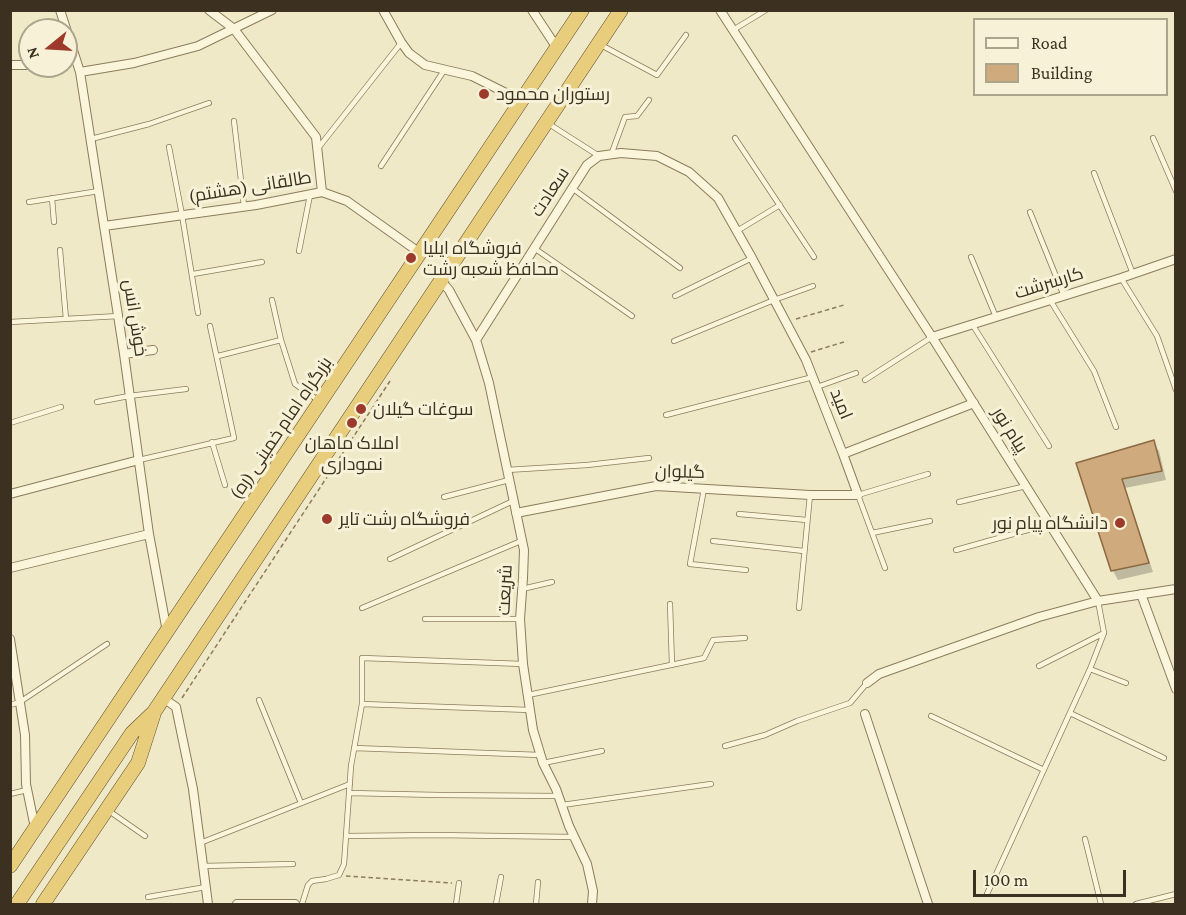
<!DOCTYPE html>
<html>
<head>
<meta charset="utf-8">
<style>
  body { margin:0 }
  #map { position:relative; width:1186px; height:915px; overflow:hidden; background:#efe9c7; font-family:"Crimson Pro",serif }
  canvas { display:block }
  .frame { position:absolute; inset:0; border:12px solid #3c3120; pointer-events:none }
  .legend { position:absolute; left:973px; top:18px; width:195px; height:78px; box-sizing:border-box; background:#f7f2d7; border:2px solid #aca58e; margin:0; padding:8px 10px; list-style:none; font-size:18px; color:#3c3120 }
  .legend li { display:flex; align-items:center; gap:12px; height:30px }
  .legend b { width:30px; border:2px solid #aca58e }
  .north { position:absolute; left:18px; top:18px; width:60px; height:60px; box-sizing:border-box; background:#f7f2d7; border:2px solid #aca58e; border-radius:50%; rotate:252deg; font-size:16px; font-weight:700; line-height:24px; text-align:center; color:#3c3120 }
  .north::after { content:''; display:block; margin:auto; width:21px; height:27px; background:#9c3a2b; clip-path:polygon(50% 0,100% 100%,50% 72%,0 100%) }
  .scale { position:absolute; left:973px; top:870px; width:153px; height:27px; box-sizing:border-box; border:3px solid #3c3120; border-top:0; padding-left:8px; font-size:18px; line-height:21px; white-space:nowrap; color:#3c3120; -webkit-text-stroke:4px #f7f2d7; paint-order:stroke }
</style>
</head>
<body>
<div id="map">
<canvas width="1186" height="915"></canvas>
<div class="frame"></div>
<ul class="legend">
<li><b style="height:8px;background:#faf5db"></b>Road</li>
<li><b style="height:16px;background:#ceaa7d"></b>Building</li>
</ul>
<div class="north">N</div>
<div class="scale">100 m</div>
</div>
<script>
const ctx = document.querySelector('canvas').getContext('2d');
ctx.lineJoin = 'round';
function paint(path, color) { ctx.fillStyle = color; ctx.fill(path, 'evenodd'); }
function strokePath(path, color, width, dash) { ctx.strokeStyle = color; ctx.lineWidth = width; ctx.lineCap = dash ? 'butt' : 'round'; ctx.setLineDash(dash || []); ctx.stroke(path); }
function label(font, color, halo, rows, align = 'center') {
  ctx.font = font + ' "Crimson Pro",Cairo,serif'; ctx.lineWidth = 6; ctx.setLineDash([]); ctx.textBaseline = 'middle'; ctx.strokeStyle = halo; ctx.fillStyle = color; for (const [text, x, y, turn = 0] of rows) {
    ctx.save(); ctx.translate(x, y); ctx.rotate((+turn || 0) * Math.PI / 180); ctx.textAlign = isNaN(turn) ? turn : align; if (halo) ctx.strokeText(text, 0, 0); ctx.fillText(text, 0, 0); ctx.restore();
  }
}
paint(new Path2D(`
  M1153,442L1159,451L1166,480L1125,488L1153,572L1118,580L1113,571L1078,464Z`), '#0003');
const building = new Path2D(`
  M1154,440L1162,471L1122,479L1149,563L1111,571L1076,463Z`);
paint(building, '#ceaa7d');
strokePath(building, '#8c6941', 1.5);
const service = new Path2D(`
  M733,30L766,10
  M601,45L657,75L686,35
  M234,121L244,206
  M549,124L599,156
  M735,138L814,257
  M1153,138L1176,191
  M91,139L149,124L209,103
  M169,147L182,215L198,313
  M319,147L401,43
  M611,155L625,117L637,116L649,100
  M381,166L445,69
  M1094,173L1133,274
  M572,188L680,268
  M52,198L54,222
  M29,202L99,191
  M1030,212L1064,296
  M737,231L780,205
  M534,248L632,316
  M60,250L66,319
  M299,251L310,195
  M971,257L996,317
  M193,274L262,262
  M1121,278L1157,336L1176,390
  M675,296L752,258
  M272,300L281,340L295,384L318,400
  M1050,300L1094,371L1116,427
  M10,322L119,316
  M972,324L1049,446
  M674,341L774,300L813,286
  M218,356L281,340
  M865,380L932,337
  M817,387L856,373
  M97,402L129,396L186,389
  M666,415L813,377
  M10,423L61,407
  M212,442L225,485
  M139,460L234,438L210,326
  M507,470L587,465L649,458
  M704,489L690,564L746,570
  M444,497L509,480
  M959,502L1026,486
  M739,514L807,520
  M872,533L930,521
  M713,541L804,551
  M956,550L1049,524
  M390,559L513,501
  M885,568L858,495L928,474
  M522,589L552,582
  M670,604L672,665
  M362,608L521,541
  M799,608L810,495
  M425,619H520
  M1039,666L1104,633
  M1090,669L1126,683
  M528,695L704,658L713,640L745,638
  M259,700L301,803
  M362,704L530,710
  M10,705L20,702L107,644
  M1070,713L1164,758
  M931,716L1044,770
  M725,746L765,735L797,721L850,703L867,683
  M354,748L540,755
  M543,763L602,751
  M349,793L439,795L559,796
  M10,794L27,790
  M562,805L711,784
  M109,811L145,836
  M346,836L434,835L574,837
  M1085,839L1101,904
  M200,843L350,784
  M203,866L293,864
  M987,894L1090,669L1104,633L1098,601
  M148,897L206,887
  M302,904L308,885L312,881L326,879L339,875L344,864L351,766L362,704V658L523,664
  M456,904L459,883
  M496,904L501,877
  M536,904L538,882
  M1136,904L1176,894`);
const minor = new Path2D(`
  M60,10L80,72L124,354L149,534L167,632
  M209,10L234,29L316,137L322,192
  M383,10L401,42L409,53L425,65L472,76L522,101
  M532,10L557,48
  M720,10L932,337L1098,601
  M10,65H30
  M80,72L134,63L198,46L272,10
  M104,226L256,205L322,192L347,201L420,253
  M441,281L449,290L476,340L489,383L524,550L523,578L520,619L523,664L533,730L543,763L556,789L569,826L587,864L593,891L592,904
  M932,337L1121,278L1176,259
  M476,340L587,165L599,156L621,153L657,156L689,172L718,198L752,258L806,360L843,454L858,495H810L656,486L516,513
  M124,354L153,350
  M843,454L974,403
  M10,494L139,460
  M10,568L149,534
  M1141,594L1176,689
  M10,639L25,735L26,784L35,828
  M867,683L879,674L1039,617L1098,601L1176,589
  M163,698L176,707L193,789L208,904
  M865,714L928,904
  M237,904H295`);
const trunk = new Path2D(`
  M10,866L582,10
  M17,904L132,733L154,712L621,10
  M43,904L138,763L154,713`);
strokePath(service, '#8c7c5c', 6);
strokePath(minor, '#8c7c5c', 10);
strokePath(trunk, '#5a4930', 15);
strokePath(new Path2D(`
  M796,319L844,305
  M811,352L847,341
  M182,698L390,381
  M346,876L452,883`), '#8c7c5c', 1.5, [4.5, 3]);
strokePath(service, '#faf5db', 4.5);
strokePath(minor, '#faf5db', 8);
strokePath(trunk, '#e8cd7c', 14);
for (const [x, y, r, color] of [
  [484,94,6,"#9c3a2b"],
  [411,258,6,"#9c3a2b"],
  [361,409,6,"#9c3a2b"],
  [352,423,6,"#9c3a2b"],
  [327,519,6,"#9c3a2b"],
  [1120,523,6,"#9c3a2b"]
]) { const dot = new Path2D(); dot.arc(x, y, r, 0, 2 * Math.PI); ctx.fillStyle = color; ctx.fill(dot); strokePath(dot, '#f7f2d7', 2); }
label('18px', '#3c3120', '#f7f2d7', [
  ["رستوران محمود",496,94],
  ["فروشگاه ایلیا",423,248],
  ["محافظ شعبه رشت",423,269],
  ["سوغات گیلان",373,409],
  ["املاک ماهان",352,443,"center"],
  ["نموداری",352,464,"center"],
  ["فروشگاه رشت تاير",339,519],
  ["دانشگاه پیام نور",1108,523,"right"]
], 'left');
label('18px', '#3c3120', '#f7f2d7', [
  ["طالقانی (هشتم)",250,187,-9],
  ["سعادت",550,192,-57],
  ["کارسرشت",1049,283,-17],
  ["خوش انس",135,318,81],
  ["امید",841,404,68],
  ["بزرگراه امام خمینی (ره)",281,428,-56],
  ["پیام نور",1010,430,58],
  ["گیلوان",680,472,1],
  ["شریعت",505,590,-87]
]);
</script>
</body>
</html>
